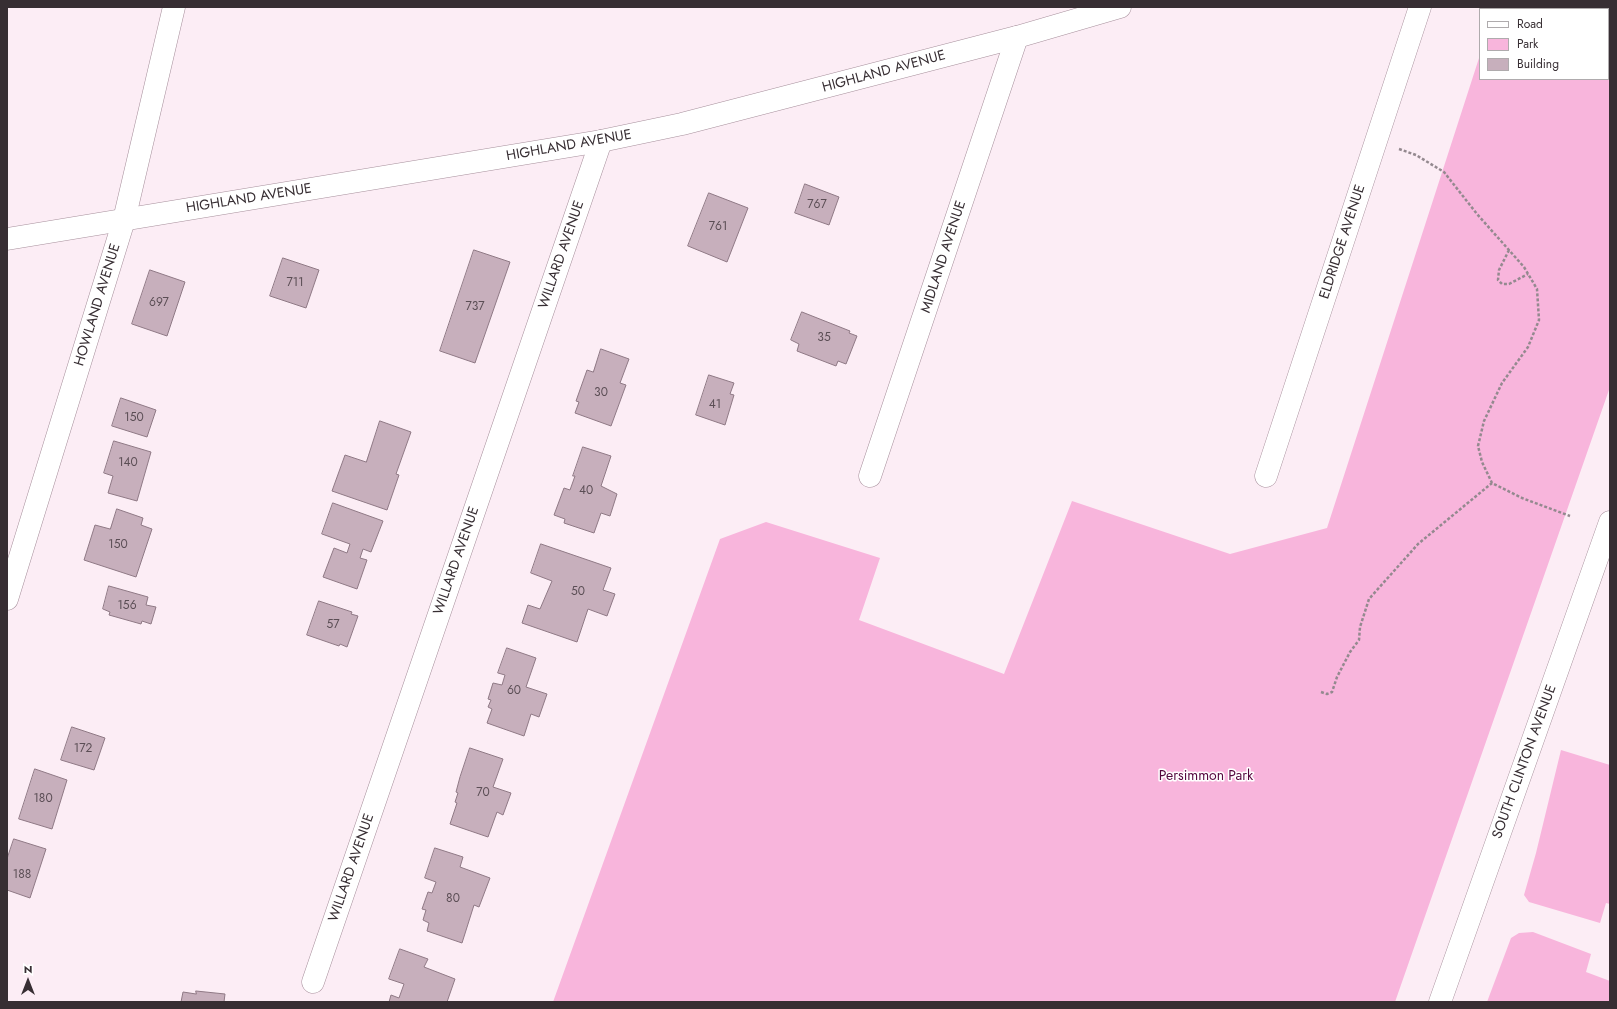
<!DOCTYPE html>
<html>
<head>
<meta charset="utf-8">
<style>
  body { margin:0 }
  #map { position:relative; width:1617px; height:1009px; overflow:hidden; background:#fcedf5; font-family:Jost,sans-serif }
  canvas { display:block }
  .frame { position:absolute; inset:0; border:8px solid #372e33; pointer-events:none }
  .legend { position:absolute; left:1479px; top:8px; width:130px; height:72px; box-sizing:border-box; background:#fff; border:1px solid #afabad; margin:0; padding:5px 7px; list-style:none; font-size:12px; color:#372e33 }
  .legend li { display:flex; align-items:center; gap:8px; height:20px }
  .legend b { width:20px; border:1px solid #afabad }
  .north { position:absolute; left:8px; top:961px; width:40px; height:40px; -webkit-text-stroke:3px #fff; paint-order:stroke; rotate:0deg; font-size:11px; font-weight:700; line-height:16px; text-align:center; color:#372e33 }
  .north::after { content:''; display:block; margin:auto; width:14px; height:18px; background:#372e33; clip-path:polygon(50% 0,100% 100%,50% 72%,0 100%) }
</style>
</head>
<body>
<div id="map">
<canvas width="1617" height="1009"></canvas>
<div class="frame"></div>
<ul class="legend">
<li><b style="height:5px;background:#fff"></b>Road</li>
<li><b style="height:11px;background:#f8b5dc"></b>Park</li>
<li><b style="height:11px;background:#c7afbc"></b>Building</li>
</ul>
<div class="north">N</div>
</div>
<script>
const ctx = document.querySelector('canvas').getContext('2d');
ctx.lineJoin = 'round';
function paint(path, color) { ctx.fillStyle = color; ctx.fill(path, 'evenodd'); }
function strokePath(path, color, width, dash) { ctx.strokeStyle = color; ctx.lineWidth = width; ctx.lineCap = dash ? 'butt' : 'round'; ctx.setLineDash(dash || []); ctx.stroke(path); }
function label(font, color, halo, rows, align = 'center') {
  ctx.font = font + ' Jost,sans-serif'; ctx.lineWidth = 3; ctx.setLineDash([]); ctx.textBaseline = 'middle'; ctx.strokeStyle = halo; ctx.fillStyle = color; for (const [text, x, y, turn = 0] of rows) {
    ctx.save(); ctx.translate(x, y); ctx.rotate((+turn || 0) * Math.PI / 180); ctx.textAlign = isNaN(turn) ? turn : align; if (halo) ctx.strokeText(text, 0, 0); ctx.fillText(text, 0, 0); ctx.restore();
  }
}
paint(new Path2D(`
  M1495,7H1610V387L1395,1002H553L720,539L766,522L880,558L859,620L1004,674L1072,501L1230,554L1327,528L1480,55V79H1608V9H1495Z
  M1561,750L1610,765V904L1606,903L1600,923L1529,902L1524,895L1536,853Z
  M1533,932L1591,954L1586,972L1610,981V1002H1487L1511,938L1519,933Z`), '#f8b5dc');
const building = new Path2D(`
  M805,184L839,197L829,225L795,213Z
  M709,193L748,208L727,262L688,246Z
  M474,250L510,262L475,363L440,351Z
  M283,258L319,270L306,308L270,296Z
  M150,270L185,282L167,336L132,324Z
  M802,312L850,331L849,333L857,336L846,364L838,361L836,366L797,351L799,344L791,340Z
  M601,349L629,359L620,383L626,385L611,426L575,413L579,402L576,401L587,370L593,372Z
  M709,375L734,383L730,394L734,395L725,425L696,415Z
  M121,398L156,410L147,437L112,426Z
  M380,421L411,432L396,474L399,475L387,510L332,491L345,455L366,462Z
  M114,441L151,452L137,501L108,493L113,476L104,473Z
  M583,447L611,456L601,486L617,494L610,516L601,513L594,533L564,523L565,519L554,515L564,488L570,490L575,476H573Z
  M333,503L383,521L371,552L363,549L360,558L367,560L357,589L323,577L334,548L347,553L350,544L322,534Z
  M117,509L143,518L141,525L152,529L136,577L84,560L95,525L110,529Z
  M541,544L611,568L603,590L615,594L607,616L588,609L577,642L522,623L528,605L540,609L552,581L531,573Z
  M109,586L148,597L146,605L156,607L151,624L142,621L141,624L109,615L110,612L103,609Z
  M319,601L352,612L351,614L358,616L347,647L340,644L339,646L307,635Z
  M507,648L536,658L526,687L547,694L539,717L531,714L524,736L487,723L492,709L488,707L491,700L488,699L493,683L502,685L505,675L498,673Z
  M72,727L105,738L94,770L61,760Z
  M470,748L503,759L493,787L511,793L503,815L497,812L488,837L450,824L457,803L455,802L458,793L456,792L460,777Z
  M35,769L67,780L52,829L19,819Z
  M14,839L46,849L30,898L7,890V859Z
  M435,848L463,857L460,867L490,878L479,907L474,905L462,943L427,931L429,923L423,920L426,910L422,909L428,892L432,893L436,882L425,878Z
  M400,949L428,959L424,967L455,979L447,1002H389L391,995L399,998L404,984L389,979Z
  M196,991L225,994L224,1002H181L183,992L196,994Z`);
paint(building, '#c7afbc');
strokePath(building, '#8f7985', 1);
const street = new Path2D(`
  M870,476L1017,37
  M1266,476L1420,7
  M7,599L124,220L174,7
  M313,982L601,141`);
const secondary = new Path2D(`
  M7,239L601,141L682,124L1017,37L1120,7
  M1440,1002L1610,522`);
strokePath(street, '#a7909c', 23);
strokePath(secondary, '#a7909c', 23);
strokePath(new Path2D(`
  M1399,149L1416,155L1444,172L1477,214L1524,267L1537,289L1539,320L1528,347L1502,383L1484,421L1478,446L1482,462L1492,483L1522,498L1570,516
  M1509,250L1499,270L1498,280L1502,284H1509L1528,274
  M1321,692L1327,694L1332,692L1337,677L1350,652L1359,640L1360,627L1369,599L1418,544L1492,483`), '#94898f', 2.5, [3, 2]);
strokePath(street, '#fff', 22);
strokePath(secondary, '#fff', 22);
label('12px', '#5b4e55', null, [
  ["767",817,205],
  ["761",718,227],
  ["711",295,283],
  ["697",159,303],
  ["737",475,307],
  ["35",824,338],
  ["30",601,393],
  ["41",715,405],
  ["150",134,418],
  ["140",128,463],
  ["40",586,491],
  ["150",118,545],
  ["50",578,592],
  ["156",127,606],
  ["57",333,625],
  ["60",514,691],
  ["172",83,749],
  ["70",483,793],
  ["180",43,799],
  ["188",22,875],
  ["80",453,899]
]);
label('14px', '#372e33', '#fff', [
  ["HIGHLAND AVENUE",884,72,-15],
  ["HIGHLAND AVENUE",569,146,-10],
  ["HIGHLAND AVENUE",249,199,-9],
  ["ELDRIDGE AVENUE",1343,242,-72],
  ["WILLARD AVENUE",562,255,-71],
  ["MIDLAND AVENUE",944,257,-72],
  ["HOWLAND AVENUE",98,305,-73],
  ["WILLARD AVENUE",457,561,-71],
  ["SOUTH CLINTON AVENUE",1525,762,-70],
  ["WILLARD AVENUE",352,868,-71]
]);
label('14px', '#55063e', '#fff', [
  ["Persimmon Park",1206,777]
]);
</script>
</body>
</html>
